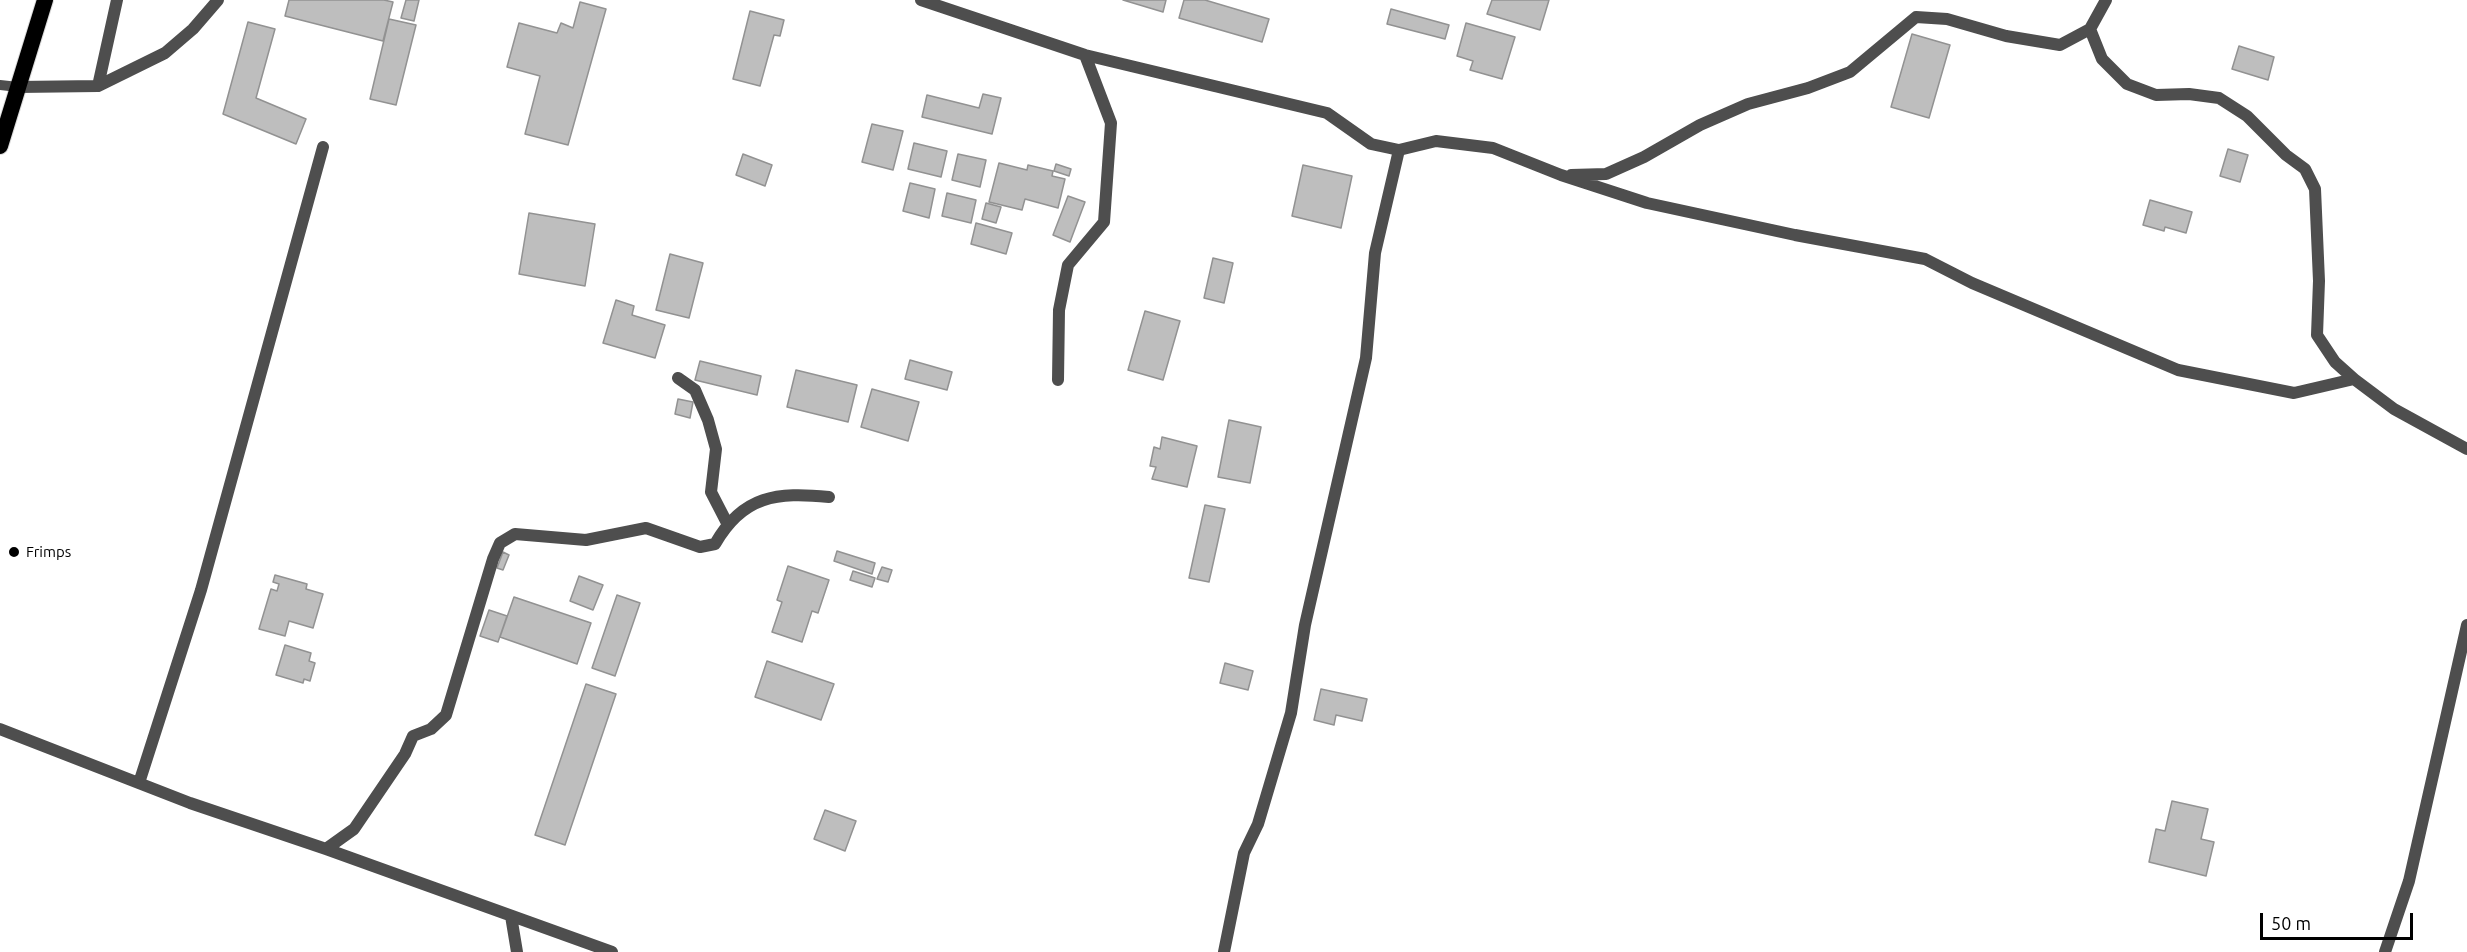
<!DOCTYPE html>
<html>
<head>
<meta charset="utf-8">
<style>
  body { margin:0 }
  #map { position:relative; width:2467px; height:952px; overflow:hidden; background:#fff; font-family:Ubuntu,sans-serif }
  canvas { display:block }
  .scale { position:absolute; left:2260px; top:913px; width:153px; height:27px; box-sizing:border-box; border:3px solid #000; border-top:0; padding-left:8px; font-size:18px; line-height:21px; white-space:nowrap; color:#000; -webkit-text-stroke:4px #fff; paint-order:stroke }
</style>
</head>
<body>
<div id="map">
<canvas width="2467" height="952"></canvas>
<div class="scale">50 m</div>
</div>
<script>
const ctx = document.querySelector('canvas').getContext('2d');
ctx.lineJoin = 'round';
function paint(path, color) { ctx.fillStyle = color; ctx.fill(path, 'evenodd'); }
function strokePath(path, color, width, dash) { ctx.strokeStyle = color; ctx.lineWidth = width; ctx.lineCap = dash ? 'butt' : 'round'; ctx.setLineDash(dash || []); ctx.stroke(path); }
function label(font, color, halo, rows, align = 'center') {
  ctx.font = font + ' Ubuntu,sans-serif'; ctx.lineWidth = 5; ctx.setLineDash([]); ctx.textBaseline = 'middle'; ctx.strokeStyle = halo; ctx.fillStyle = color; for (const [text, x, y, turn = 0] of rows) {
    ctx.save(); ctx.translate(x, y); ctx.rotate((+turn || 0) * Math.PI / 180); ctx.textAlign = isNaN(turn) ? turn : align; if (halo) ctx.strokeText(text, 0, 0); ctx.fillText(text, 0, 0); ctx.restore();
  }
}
const building = new Path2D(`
  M289,0H384L393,2L383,41L285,16Z
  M406,0H419L414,21L401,18Z
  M1123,0H1166L1163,12Z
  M1184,0H1205L1269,19L1262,42L1179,18Z
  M1492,0H1549L1540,30L1487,14Z
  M580,2L606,9L568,145L525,134L540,76L507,67L519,23L557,33L561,23L573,28Z
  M1391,9L1449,25L1445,39L1387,24Z
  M750,11L784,20L780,36L774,35L760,86L733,79Z
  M389,19L416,25L396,105L370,99Z
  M248,22L275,29L256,98L306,119L296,144L223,114Z
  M1466,23L1515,37L1502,79L1470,70L1473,61L1457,56Z
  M1912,34L1950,45L1929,118L1891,107Z
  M2239,46L2274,57L2268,80L2232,69Z
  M983,94L1001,98L992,134L922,117L927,95L979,108Z
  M872,124L903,131L893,170L862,162Z
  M914,143L947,151L941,177L908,169Z
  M2228,149L2248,155L2240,182L2220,176Z
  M743,154L772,165L765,186L736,175Z
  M958,154L986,160L980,187L952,180Z
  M999,163L1027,170L1028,165L1053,171L1052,176L1065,179L1058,208L1025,199L1022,210L989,202Z
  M1056,164L1071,169L1069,176L1054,171Z
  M1303,165L1352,176L1341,228L1292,216Z
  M910,183L935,189L929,218L903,211Z
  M947,193L976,200L971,223L942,216Z
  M1068,196L1085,202L1070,242L1053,235Z
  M2150,200L2192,212L2186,233L2165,227L2164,231L2143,225Z
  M986,203L1001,207L996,223L982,219Z
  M529,213L595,224L585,286L519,274Z
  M976,223L1012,233L1006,254L971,244Z
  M670,254L703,263L689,318L656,310Z
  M1213,258L1233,263L1224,303L1204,298Z
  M616,300L634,306L632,315L665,325L655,358L603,343Z
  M1145,311L1180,321L1163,380L1128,370Z
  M910,360L952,372L947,390L905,379Z
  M700,361L761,376L757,395L695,380Z
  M796,370L857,385L848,422L787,407Z
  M872,389L919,402L908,441L861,427Z
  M678,399L693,402L690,418L675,414Z
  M1229,420L1261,427L1250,483L1218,477Z
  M1162,437L1197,446L1187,487L1152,479L1156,467L1150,466L1154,447L1160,449Z
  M1205,505L1225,509L1209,582L1189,578Z
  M837,551L875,563L872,574L834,561Z
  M503,552L509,555L503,570L497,568Z
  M788,566L829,580L818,613L812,611L802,642L772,632L782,602L777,600Z
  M882,567L892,570L888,582L877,579Z
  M853,571L875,578L872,587L850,580Z
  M275,575L307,584L306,589L323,594L313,628L289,621L285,636L259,629L271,589L277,591L279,584L273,582Z
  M579,576L603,585L593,610L570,601Z
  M617,595L640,603L615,676L592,668Z
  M514,597L591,623L577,664L500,637Z
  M489,610L507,616L498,642L480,636Z
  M285,645L311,653L309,661L315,663L310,681L304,679L303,683L276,675Z
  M767,661L834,684L821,720L755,697Z
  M1225,663L1253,671L1248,690L1220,683Z
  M586,684L616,694L565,845L535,835Z
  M1321,689L1367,699L1362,721L1336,715L1334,725L1314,720Z
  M2172,801L2208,809L2201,839L2214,842L2206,876L2149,862L2156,829L2165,831Z
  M825,810L856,821L845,851L814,839Z`);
paint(building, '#bebebe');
strokePath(building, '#929292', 1.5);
const trunk = new Path2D(`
  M0,146L45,0`);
strokePath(trunk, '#dbdbdb', 18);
strokePath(new Path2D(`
  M0,85L18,87`), '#4e4e4e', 10);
strokePath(new Path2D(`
  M921,0L1085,55L1327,113L1371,144L1399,150L1436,141L1493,148L1561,175L1647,203L1795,235L1925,259L1972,283L2178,370L2294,393L2354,379L2394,409L2467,449
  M2090,29L2102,59L2127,84L2156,95L2189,94L2219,98L2247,116L2286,155L2305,169L2315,189L2319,281L2317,335L2335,362L2354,379
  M98,86L117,0
  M18,87L98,86L165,53L193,29L218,0
  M1571,175L1606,174L1644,157L1700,125L1748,104L1808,88L1850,72L1916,17L1947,19L2006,36L2060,45L2090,29L2106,0
  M678,378L695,390L708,420L716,449L711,492L727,523
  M1058,380L1059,310L1068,265L1104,222L1111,123L1085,55
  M0,729L190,803L326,849L612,952
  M139,783L201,590L323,147
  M326,849L354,829L405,754L413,736L431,729L446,715L493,559L500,543L515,534L586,540L646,528L700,547L715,544C743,495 777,492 829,497
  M511,916L517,952
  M1224,952L1244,853L1258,824L1291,713L1305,625L1366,358L1375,253L1399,150
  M2385,952L2409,881L2467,625`), '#4e4e4e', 12);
strokePath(trunk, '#000', 16);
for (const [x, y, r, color] of [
  [14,552,6,"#000"]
]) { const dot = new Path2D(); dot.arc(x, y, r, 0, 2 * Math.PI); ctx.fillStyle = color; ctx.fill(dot); strokePath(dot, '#fff', 2); }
label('15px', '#000', '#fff', [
  ["Frimps",26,552]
], 'left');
</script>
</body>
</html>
